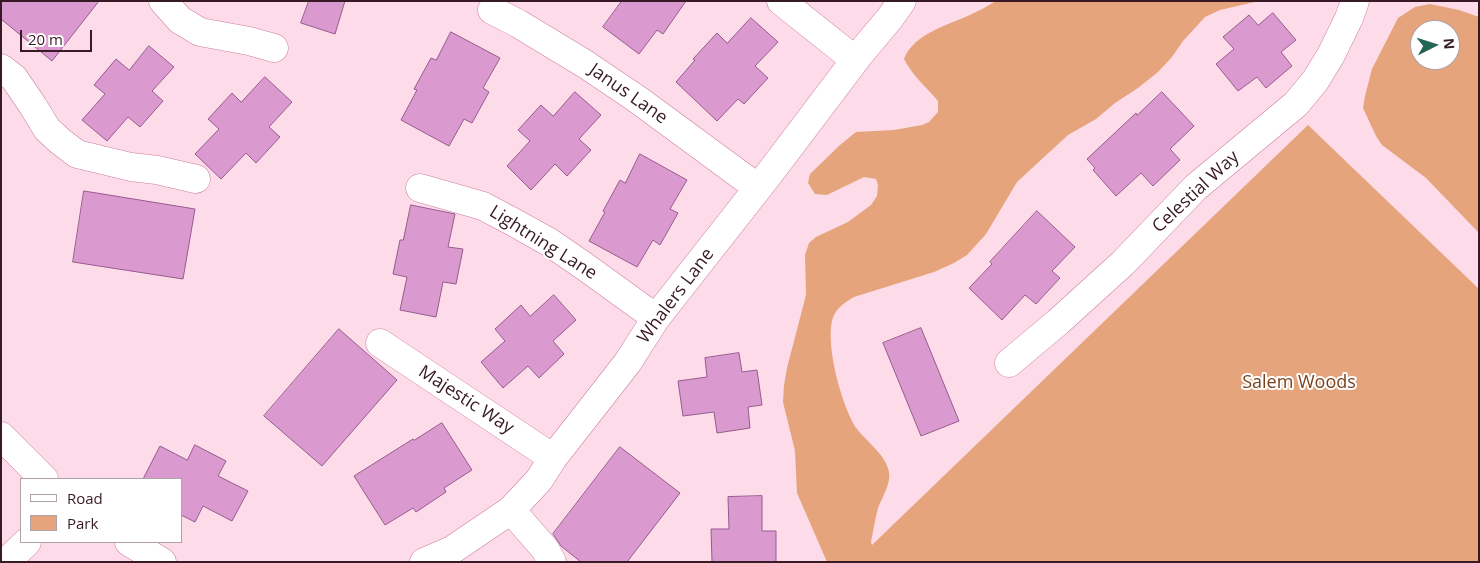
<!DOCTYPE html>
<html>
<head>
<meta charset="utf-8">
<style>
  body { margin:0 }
  #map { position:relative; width:1480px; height:563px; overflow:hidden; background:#fddbe8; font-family:"Open Sans",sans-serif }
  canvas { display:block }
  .frame { position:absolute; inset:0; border:2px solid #381a27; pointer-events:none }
  .legend { position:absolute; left:20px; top:478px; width:162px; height:65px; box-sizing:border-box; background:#fff; border:1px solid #afa3a9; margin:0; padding:6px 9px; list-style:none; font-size:15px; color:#381a27 }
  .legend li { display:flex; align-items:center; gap:10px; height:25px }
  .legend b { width:25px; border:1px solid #afa3a9 }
  .north { position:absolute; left:1410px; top:20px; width:50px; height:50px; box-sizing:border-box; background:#fff; border:1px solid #afa3a9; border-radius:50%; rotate:85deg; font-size:14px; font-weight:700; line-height:20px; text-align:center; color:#381a27 }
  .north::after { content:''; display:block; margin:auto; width:18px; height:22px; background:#246554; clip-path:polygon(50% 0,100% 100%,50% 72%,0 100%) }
  .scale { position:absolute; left:20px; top:30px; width:72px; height:22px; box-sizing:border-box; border:2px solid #381a27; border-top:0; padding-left:6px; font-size:15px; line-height:18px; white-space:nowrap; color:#381a27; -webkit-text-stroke:4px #fff; paint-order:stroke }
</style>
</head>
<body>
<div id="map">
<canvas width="1480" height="563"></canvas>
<div class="frame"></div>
<ul class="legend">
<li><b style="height:6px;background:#fff"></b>Road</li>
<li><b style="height:14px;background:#e5a47b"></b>Park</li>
</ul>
<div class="north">N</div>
<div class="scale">20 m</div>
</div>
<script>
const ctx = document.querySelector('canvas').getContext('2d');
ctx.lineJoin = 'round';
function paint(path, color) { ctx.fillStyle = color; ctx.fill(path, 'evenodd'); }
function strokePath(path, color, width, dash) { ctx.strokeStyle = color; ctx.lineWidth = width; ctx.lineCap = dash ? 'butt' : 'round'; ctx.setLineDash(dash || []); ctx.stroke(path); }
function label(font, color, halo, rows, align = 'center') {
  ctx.font = font + ' "Open Sans",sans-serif'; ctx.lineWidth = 4; ctx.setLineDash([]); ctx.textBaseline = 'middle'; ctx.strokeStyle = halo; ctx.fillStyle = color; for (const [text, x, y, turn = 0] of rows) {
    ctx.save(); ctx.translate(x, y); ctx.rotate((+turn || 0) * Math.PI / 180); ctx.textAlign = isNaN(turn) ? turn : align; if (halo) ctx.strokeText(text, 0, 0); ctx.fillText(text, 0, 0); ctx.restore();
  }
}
paint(new Path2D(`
  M996,1H1259L1220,10L1205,17L1183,41L1172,57L1158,72L1138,88L1115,103L1096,119L1068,135L1017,182L986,234L967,255L954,263L934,272L854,297C847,301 838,307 834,315C823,339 842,408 857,429C867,442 886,455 889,472C891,484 882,497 878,508C875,520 873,531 871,542L872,545L1308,125L1479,289V562H827L797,493L795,451L783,402L784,385L787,368L806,295L805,255L809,243L816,237L848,222L871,205L877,196L878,185L876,179L864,177L827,195L815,194L808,183L810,174L840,145L856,132L894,130L922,125L929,122L938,112V101C926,87 912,75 904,59C914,33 949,25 972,14C980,10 988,6 996,1Z
  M1430,4L1459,10L1479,17V233L1426,178L1382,145L1376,136L1363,108L1365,96L1372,69L1398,18L1415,7ZM1420,30H1450V60H1420Z`), '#e5a47b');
const building = new Path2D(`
  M1,1H99L52,61L1,19Z
  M309,1H345L335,34L301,23Z
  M622,1H686L663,34L657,30L639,54L603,27Z
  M1273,13L1296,40L1281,52L1292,66L1266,88L1257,77L1238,91L1216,64L1234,49L1223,37L1249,15L1258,25Z
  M751,18L778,42L755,66L768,78L744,104L738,99L717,121L676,82L695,60L693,59L717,33L727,43Z
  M451,32L500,58L483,88L489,92L472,123L464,119L449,146L401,120L417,90L414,89L431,58L436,60Z
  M149,46L174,67L152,91L163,101L140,127L128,117L107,141L82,120L105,94L94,85L116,59L129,70Z
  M265,77L292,102L269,127L280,137L256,163L246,153L221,179L195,154L219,129L208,119L232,93L241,102Z
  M575,92L601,115L579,139L591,150L567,176L555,164L531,190L507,166L530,141L518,130L541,105L553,116Z
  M1162,92L1194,126L1170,149L1180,160L1153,186L1141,173L1116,196L1093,170L1095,168L1087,159L1136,113L1137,115Z
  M640,154L687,180L670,209L678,213L660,245L653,240L637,267L589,241L605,212L603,211L620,180L625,183Z
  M84,191L195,209L183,279L73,262Z
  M411,205L455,214L448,247L463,249L456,284L443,282L436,317L400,310L407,277L393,274L400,240H403Z
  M1037,211L1075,247L1052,271L1060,278L1036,304L1025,295L1002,320L969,288L992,264L990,262Z
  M554,295L576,320L553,341L564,354L539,378L528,366L503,388L481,362L505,341L495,329L521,305L530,316Z
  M921,328L959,421L921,436L883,343Z
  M339,329L397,380L322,466L264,416Z
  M739,353L742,372L757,370L762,405L748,407L750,428L717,433L714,412L683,416L678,381L707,377L705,358Z
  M442,423L472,470L444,488L446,492L416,512L413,508L385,525L354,476L413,439L414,440Z
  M195,445L226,461L218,476L248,491L232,521L203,506L195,522L181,515V479H143L160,446L187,460Z
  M620,447L680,493L627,562H581L561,546L553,534Z
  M762,496V531H776V562H712L711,529H729L728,497Z`);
paint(building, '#da9ad0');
strokePath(building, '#965b8d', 1);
const minor = new Path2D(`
  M163,1L180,20L200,32L249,41L274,48
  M781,1L855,60
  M492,10L519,24L585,64L637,99L758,188
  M1,68L14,78L33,106L47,129L60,141L77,154L131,167L157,170L196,179
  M420,188L483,206L515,223L549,242L584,266L656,318
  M380,343L553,458
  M1009,363L1058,322L1123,263L1196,187L1296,104L1315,81L1331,55L1349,18L1355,1
  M1,436L44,479
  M511,510L545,549L552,562
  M129,542L162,562
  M6,562L27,542
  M424,562L452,550L511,510L539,480L553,458L628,362L656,318L769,174L859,55L890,18L902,1`);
strokePath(minor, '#cc7fa0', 29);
strokePath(minor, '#fff', 28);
label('18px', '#381a27', '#fff', [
  ["Janus Lane",628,94,35],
  ["Celestial Way",1196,192,-43],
  ["Lightning Lane",543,243,32],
  ["Whalers Lane",676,296,-53],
  ["Majestic Way",466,400,33]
]);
label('18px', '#79421d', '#fff', [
  ["Salem Woods",1299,383]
]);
</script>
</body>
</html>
